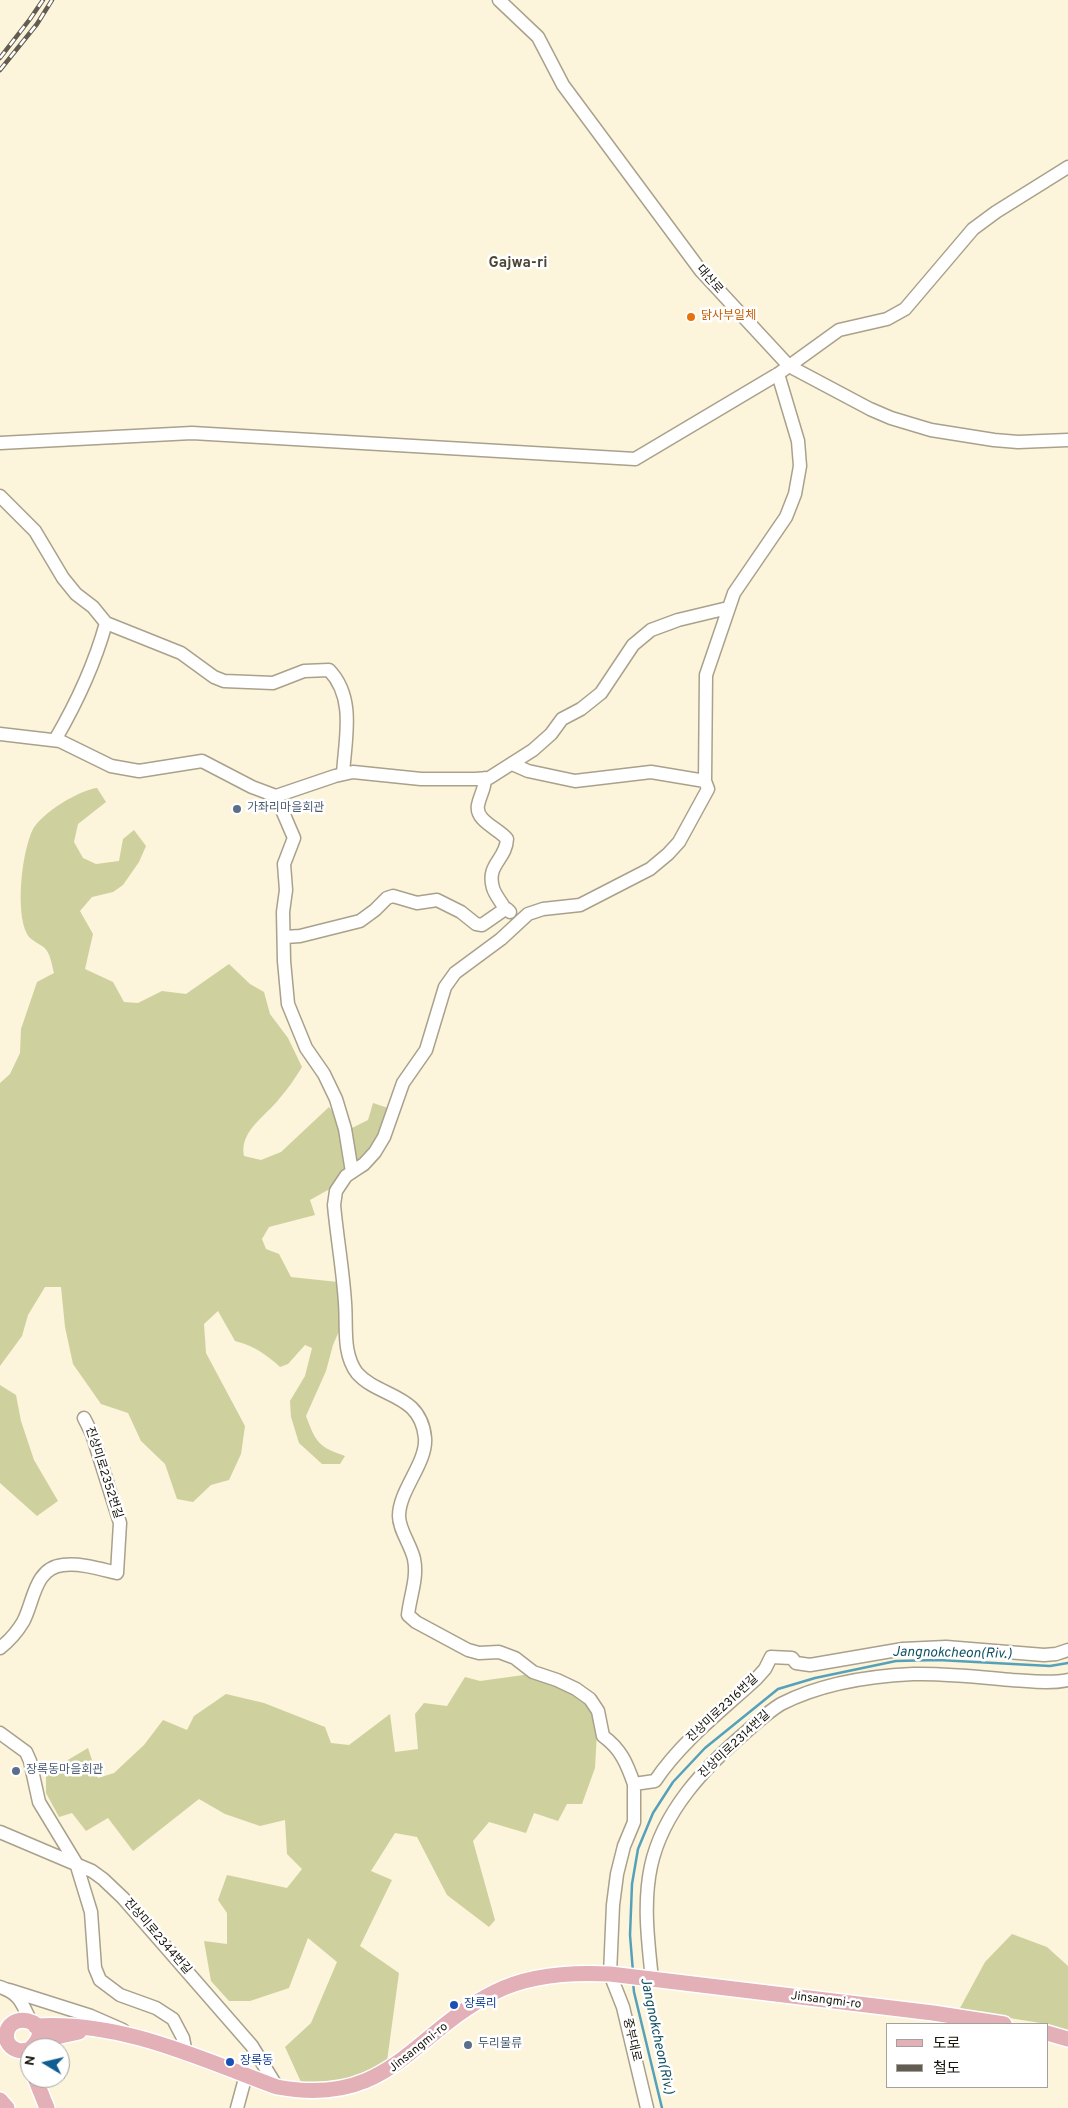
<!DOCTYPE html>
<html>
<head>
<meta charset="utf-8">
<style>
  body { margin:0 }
  #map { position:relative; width:1068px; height:2108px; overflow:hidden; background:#fcf4db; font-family:Overpass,"Noto Sans KR",sans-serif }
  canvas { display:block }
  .legend { position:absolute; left:886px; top:2023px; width:162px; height:65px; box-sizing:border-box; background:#fff; border:1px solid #a2a19e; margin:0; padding:6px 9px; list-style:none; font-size:15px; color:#17140c }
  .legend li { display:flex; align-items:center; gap:10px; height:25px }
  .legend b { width:25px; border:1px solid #a2a19e }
  .north { position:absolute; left:20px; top:2038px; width:50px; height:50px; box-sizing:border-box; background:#fff; border:1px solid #a2a19e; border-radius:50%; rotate:279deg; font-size:14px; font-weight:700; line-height:20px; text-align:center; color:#17140c }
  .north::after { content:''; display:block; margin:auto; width:18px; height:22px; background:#105d90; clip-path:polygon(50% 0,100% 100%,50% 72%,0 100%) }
</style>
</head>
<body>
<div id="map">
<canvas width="1068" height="2108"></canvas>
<ul class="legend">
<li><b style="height:6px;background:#e2b0b6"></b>도로</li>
<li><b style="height:6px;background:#625d50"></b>철도</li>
</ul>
<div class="north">N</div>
</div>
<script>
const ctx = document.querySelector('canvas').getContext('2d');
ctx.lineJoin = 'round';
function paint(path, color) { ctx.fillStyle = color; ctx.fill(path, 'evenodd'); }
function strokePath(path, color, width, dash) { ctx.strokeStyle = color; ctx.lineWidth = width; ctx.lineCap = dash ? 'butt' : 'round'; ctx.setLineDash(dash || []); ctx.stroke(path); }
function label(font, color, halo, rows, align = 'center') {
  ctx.font = font + ' Overpass,"Noto Sans KR",sans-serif'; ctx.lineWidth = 5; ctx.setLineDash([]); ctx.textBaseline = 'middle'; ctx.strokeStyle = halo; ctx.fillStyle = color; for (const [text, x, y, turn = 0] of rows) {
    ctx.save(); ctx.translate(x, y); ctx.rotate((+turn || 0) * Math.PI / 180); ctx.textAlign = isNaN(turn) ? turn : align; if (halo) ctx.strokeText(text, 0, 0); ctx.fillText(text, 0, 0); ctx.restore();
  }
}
paint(new Path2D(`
  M97,788L106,802L78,824L74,842L83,858L96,864L119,861L123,839L134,830L146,846L139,862L123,885L113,892L92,897L80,911L93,934L85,969L113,982L124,1002L138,1003L162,991L186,994L229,964L250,984L264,992L270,1014L288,1038L302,1067C295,1078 288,1089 279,1099C266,1116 239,1131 244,1156L261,1160L281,1152L329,1107L348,1130L368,1120L373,1103L388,1108L395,1121L380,1158L368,1171L355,1178L342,1182L310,1200L315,1215L269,1227L262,1239L266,1249L279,1254L291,1277L347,1283L349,1308L333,1345L326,1371L306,1416C316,1443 319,1447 345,1456L340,1464H322L299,1443L291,1417L290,1401L305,1376L312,1348L305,1345L288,1364L280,1367C266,1354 254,1346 235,1341L218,1311L204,1324L206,1353L245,1426L241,1454L229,1480L211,1485L193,1502L177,1499L165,1464L141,1441L128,1413L101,1404L73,1364L65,1327L61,1287H45L28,1315L22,1336L0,1366V1083L10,1074L20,1053L21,1029L37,982L54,973C52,966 51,957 47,951C43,944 31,942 27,934C15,911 22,851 33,829C42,813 79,790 97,788Z
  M0,1385L16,1395L21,1421L34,1460L58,1501L37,1516L0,1483Z
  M531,1674L589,1700L597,1731L595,1768L582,1804H567L558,1821L534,1813L526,1833L489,1822L473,1841L495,1920L489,1927L447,1895L417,1837L395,1833L371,1871L392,1880L360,1946L399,1973L387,2061L350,2081L313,2084L301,2082L285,2047L311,2023L337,1962L308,1938L289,1988L250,2001H229L211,1981L204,1941L227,1944V1913L218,1900L227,1875L287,1888L302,1869L287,1854L285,1820L260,1826L225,1814L199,1799L133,1851L108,1818L86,1831L72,1813L59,1817L46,1793V1773L88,1748L98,1778L114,1773L144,1745L163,1720L187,1730L194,1716L226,1694L264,1703L325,1727L331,1743L349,1745L390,1714L395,1752L418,1749L415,1714L424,1703L447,1706L465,1677L480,1681Z
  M1012,1934L1047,1947L1068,1966V2032L1047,2027V2024L959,2010L985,1962Z`), '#ced19d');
strokePath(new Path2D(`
  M633,1972L630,1935L632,1884L638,1849L653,1813L673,1782L705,1748L778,1689L815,1678L896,1661L938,1660L1050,1666L1068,1663
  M633,1982L634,1992L662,2108`), '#55a1ba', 2.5);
const minor = new Path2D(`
  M499,0L538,37L563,85L701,271L789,366L870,409L891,418L931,430L994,440L1018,442L1068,440
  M0,443L192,433L635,459L778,374L839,330L887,319L905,309L973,229L996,212L1068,167
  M0,496L35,531L63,578L76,594L93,607L106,623L181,653L214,677L224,681L273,683L304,671L329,670C356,698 345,739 343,774
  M0,734L60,741L111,766L139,771L202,761L252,787L276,796L335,776L353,772L421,779H475L489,778L533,750L551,734L562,719L581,709L601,693L633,645L651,630L678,620L728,608
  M55,740C76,704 95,663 106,623
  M512,764L528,771L575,781L651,772L705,781
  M485,778C485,789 480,795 478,805C475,821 498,828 507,839C506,860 486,864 493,888C495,895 502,903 505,909H507L510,912
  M276,796L294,838L284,864L286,890L283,912L284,961L288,1004L306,1048L324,1074L336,1099L345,1129L352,1172
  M285,937L300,936L360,921L375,910L387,898L393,896L417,903L437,900L461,912L476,924L482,925L505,909
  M0,1648C9,1641 17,1632 23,1622C34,1602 34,1568 63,1565C81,1563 100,1569 117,1573L120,1523L92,1434L84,1418
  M0,1733L26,1752L30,1761L39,1802L76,1863L91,1912L95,1968L100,1980L120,1995L156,2008L173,2019L183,2038L186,2054
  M634,1784C627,1764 621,1749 603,1736L598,1711L590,1699L576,1689L557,1680L533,1672L515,1658L499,1652L479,1653L468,1650L416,1622L408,1615C410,1596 418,1578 414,1559C411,1545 399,1530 399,1516C399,1490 427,1463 425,1438C421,1393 379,1398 357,1373C342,1353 347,1326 345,1303C343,1270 337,1238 334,1205L336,1191L346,1176L364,1164L375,1152L384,1137L403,1083L426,1050L445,987L455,973L501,939L528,914L543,909L580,905L650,869L668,854L679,842L708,789L705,781L706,675L734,593L786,517L795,494L800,466L798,441L778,374
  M0,1832L92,1871L103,1879L123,1898L252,2046L277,2087
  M652,1979C648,1941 643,1903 651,1866C663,1811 705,1767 746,1732C757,1722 768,1712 781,1704C820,1684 870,1676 913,1674C946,1673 979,1677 1012,1680C1030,1681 1049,1684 1068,1680
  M0,1987C21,1994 22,2004 31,2022
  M9,1990L91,2016L123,2030
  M237,2108L246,2075
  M647,2108L623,2007L610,1974L613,1905L617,1874L624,1846L634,1822V1784L655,1781C681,1742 721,1711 756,1679L765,1669L771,1657L792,1658L796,1663L810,1665L903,1649L946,1647L1044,1655L1056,1654L1068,1650`);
const major = new Path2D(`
  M35,2026C120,2020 199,2058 277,2087C390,2108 412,2033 495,1992C530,1974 572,1972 610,1974L933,2013L1004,2024
  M1047,2033L1068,2039
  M35,2045L47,2039L79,2032
  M30,2049C21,2053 11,2050 7,2041C0,2007 61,2019 31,2048
  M35,2078L47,2108
  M0,2100L7,2108`);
strokePath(minor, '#a9a18b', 15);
strokePath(major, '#fff', 18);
strokePath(minor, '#fff', 12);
strokePath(major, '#e2b0b6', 15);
const rail = new Path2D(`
  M0,58L30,19L43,0
  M0,70L37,24L52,0`);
strokePath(rail, '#625d50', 4.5);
strokePath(rail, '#fff', 2.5, [8]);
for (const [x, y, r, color] of [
  [691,317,5,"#e8710a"],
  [237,809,5,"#5c6f8a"],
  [16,1771,5,"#5c6f8a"],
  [454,2005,5,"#1a4fb4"],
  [468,2045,5,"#5c6f8a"],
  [230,2062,5,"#1a4fb4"]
]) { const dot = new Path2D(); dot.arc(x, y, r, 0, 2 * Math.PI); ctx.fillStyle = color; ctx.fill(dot); strokePath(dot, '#fff', 2); }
label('12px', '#17140c', '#fff', [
  ["대산로",709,280,49],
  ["진상미로2352번길",103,1473,72],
  ["진상미로2316번길",723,1709,-43],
  ["진상미로2314번길",735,1745,-43],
  ["진상미로2344번길",157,1937,49],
  ["Jinsangmi-ro",826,2001,7],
  ["중부대로",631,2040,77],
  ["Jinsangmi-ro",419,2048,-39]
]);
label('12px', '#c56008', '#fff', [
  ["닭사부일체",701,317]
], 'left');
label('12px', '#4e5e75', '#fff', [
  ["가좌리마을회관",247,809],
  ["장록동마을회관",26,1771],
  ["두리물류",478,2045]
], 'left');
label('12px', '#164399', '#fff', [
  ["장록리",464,2005],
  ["장록동",240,2062]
], 'left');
label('italic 14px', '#125264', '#fff', [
  ["Jangnokcheon(Riv.)",952,1654,1],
  ["Jangnokcheon(Riv.)",656,2036,78]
]);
label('bold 15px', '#4c4531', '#fff', [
  ["Gajwa-ri",518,264]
]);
</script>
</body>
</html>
